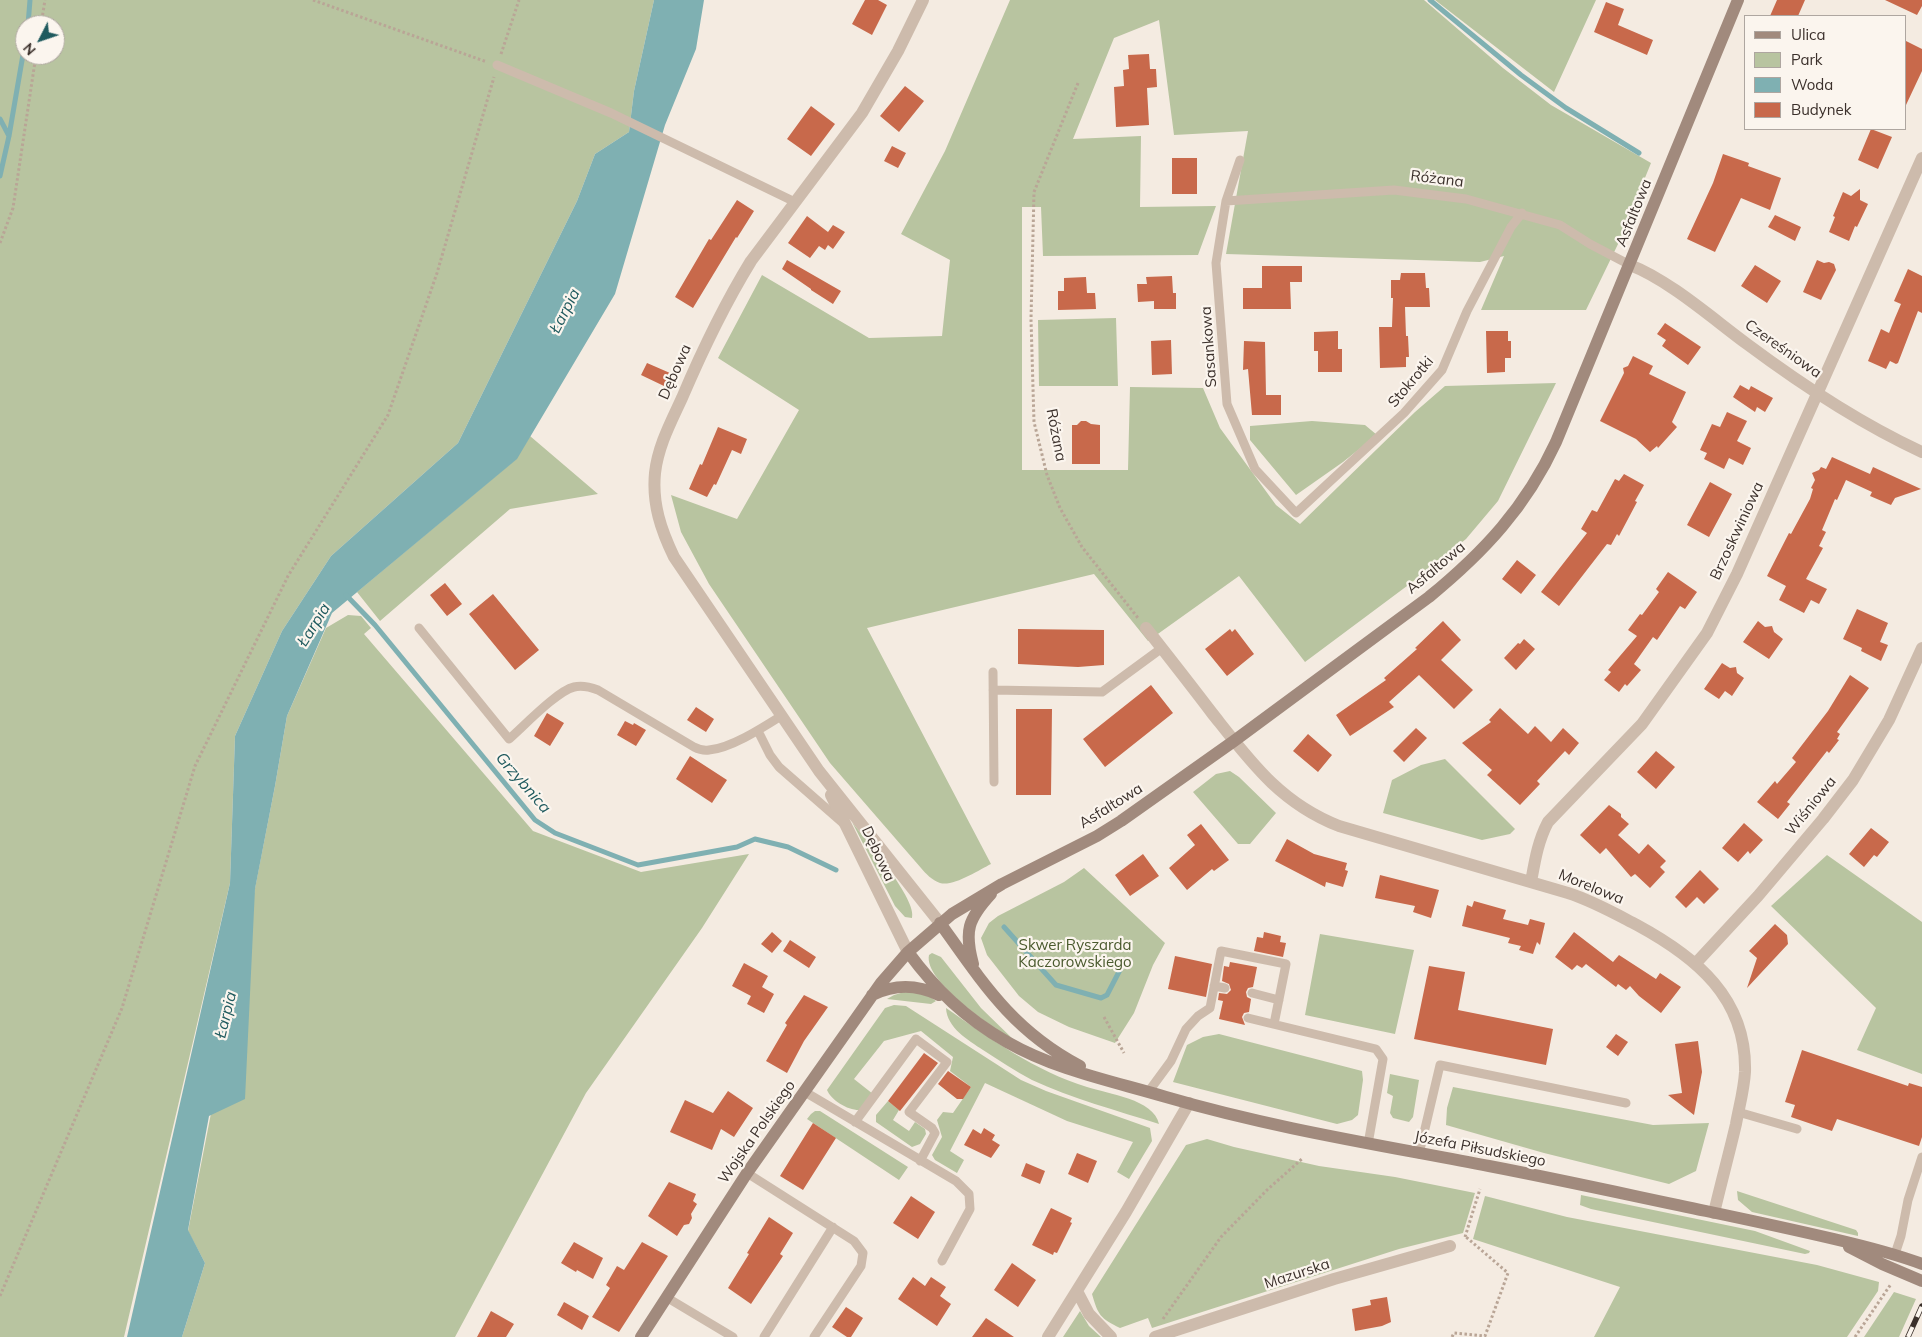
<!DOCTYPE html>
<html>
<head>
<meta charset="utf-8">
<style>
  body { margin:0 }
  #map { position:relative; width:1922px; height:1337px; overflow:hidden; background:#f4ebe1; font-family:Mulish,sans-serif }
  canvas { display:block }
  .legend { position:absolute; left:1744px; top:15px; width:162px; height:115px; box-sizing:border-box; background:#fbf5ee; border:1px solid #aea6a0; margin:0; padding:6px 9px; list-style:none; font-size:15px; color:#3b302b }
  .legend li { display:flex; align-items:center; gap:10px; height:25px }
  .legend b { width:25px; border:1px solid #aea6a0 }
  .north { position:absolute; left:15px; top:15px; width:50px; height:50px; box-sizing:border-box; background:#fbf5ee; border:1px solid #aea6a0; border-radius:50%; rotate:229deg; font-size:14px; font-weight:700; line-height:20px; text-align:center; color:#3b302b }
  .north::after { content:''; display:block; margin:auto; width:18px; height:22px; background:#1f5a5e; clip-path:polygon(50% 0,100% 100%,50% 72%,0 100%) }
</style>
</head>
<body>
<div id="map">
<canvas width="1922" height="1337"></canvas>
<ul class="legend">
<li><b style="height:6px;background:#a18a7d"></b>Ulica</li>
<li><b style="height:14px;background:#b8c4a0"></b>Park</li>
<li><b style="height:14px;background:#7fb0b2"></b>Woda</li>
<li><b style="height:14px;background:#c8694b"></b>Budynek</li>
</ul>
<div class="north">N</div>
</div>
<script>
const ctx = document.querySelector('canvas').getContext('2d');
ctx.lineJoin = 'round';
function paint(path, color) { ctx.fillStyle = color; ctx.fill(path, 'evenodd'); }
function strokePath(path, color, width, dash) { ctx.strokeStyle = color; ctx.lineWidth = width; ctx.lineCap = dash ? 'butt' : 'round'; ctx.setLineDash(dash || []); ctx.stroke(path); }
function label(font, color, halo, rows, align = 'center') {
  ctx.font = font + ' Mulish,sans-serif'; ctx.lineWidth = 4.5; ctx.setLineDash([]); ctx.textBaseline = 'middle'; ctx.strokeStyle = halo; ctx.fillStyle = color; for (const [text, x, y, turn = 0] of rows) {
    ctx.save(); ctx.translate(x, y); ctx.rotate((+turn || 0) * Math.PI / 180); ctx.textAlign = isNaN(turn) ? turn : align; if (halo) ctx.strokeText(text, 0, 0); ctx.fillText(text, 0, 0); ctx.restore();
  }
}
paint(new Path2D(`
  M0,0H654L634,91L629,132L595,154L577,201L458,443L331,556L282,631L235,736L230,883L124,1337H0ZM25,25H55V55H25Z
  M1010,0H1424L1503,68L1551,105L1651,163L1619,242L1586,310H1481L1504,256L1480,262L1226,254L1248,131L1174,135L1159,20L1114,38L1073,139L1141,136L1140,207L1216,206L1198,255L1043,256L1041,207H1022V470H1128L1130,387L1203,388L1220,428L1276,505L1300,524L1415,412L1445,386L1556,383L1498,501L1466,539L1411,583L1305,662L1239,576L1148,641L1094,574L867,628L991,864C979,870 953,887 940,883C932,880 926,874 921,868L830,763L709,584L681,532L671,495L737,519L799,410L718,358L762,275L869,338L942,336L950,260L901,234L945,151Z
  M1435,0H1596L1554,92Z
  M1116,318L1118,386H1039L1038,320Z
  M1312,421L1365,425L1377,435L1343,462L1296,495L1250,440V426Z
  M530,436L598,494L510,509L380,621L357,592L516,459Z
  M348,615L361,616L371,628L364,634L533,831L641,872L749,854L702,928L586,1093L455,1337H182L205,1263L188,1231L275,786L287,716L326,628Z
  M1445,759L1515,829L1510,834L1482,840L1383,813L1392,780L1421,765Z
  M1230,771L1239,777L1276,813L1250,844H1238L1193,792L1216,774Z
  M852,822C865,839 918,900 912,918L905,917L895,906Z
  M1827,855L1922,922V1074L1857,1050L1876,1008L1771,906Z
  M1084,868L1165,943L1153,965L1134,1013L1115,1043L1069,1027L1038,1012L1019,996L987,955L981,938L989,923L998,916L1064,882Z
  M1320,934L1414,950L1395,1034L1305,1015Z
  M932,953L941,957L981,1008L1018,1044C997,1030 923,982 929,955Z
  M908,991L927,995L936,1001L931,1004L887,999L894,995Z
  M894,1005L906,1006L1021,1080L1046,1091L1150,1128L1152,1141L1129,1179L1117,1172L1133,1142L1067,1121L985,1083L950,1151L964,1160L957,1173L935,1160L932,1155L942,1137L937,1120L943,1112L953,1113L971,1087L950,1071L953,1057L921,1031L884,1041L854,1079L873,1094L859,1110C847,1110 831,1100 827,1090L885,1008Z
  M946,1008C991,1039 1035,1071 1087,1087C1108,1094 1154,1099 1159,1124C1118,1111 1071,1098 1032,1080C1015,1071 999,1060 983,1050C968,1040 947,1028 946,1008Z
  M1219,1034L1362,1071L1363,1080L1358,1115L1352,1120L1337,1124L1173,1082L1187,1045L1203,1037Z
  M1390,1074L1419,1080L1413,1117L1409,1122L1393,1118L1390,1113L1393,1096L1387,1093Z
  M1453,1087L1637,1122L1653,1125L1709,1123L1696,1171L1669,1184L1544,1153L1446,1125L1447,1108Z
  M888,1101L899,1110L893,1120L909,1131L915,1122L925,1129L926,1134L920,1144L912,1147L876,1122V1115Z
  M815,1111H820L908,1167L899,1180L807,1119L811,1114Z
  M1207,1139L1234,1147L1319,1166L1395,1177L1475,1193L1463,1233L1399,1249L1152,1328L1148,1318L1120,1328C1100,1318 1098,1315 1092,1294L1186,1145Z
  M1737,1191L1856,1230L1858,1233V1236L1752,1212L1738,1200Z
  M1581,1195L1755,1231L1810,1251L1809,1253L1805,1254L1591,1209L1580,1205Z
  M1485,1196L1567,1217L1817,1265L1879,1282L1878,1291L1847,1337H1594L1620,1287L1473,1239Z
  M1894,1292L1916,1299L1899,1337H1864Z
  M1080,1311L1089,1326L1101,1337H1063Z`), '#b8c4a0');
paint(new Path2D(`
  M654,0H704L696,49L665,125L615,294L517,459L332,613L287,716L275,786L255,889L245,1099L209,1116L188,1230L205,1263L182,1337H127L230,883L235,736L282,631L331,556L458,443L577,201L595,154L629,132L634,91Z`), '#7fb0b2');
strokePath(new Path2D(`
  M1430,0L1521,75L1566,108L1639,153
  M28,25L30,0
  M0,119L9,136
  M0,176L9,136L25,43
  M346,595L375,625L535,820L555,833L638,865L737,847L755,839L788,847L836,870
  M1004,927L1056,985L1101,998L1107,995L1122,966`), '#7fb0b2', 5);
paint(new Path2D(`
  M865,0H878L887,5L872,35L852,24Z
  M1777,0H1805L1798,16H1770Z
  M1885,0H1922V6L1917,15Z
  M1606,2L1624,9L1618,25L1653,40L1647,55L1594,32Z
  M1906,41L1922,49V71L1906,105Z
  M1149,54L1150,69H1156L1157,87L1147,88L1149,125L1116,127L1114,87L1124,86L1123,70L1129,69L1128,55Z
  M905,86L924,101L899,132L880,116Z
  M811,106L835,124L811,156L787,139Z
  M1871,129L1892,137L1878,169L1858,160Z
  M892,146L906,153L898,168L884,161Z
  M1723,154L1749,163L1748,166L1781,178L1770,210L1741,198L1715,252L1687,239L1713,183Z
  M1172,158H1197V194H1172Z
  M1860,189V200L1868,204L1857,227L1855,226L1849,241L1829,232L1835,217L1833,216L1843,192L1851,196Z
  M737,200L754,211L737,238L736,237L693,308L675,297L709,239L711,240Z
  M1775,215L1801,227L1795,241L1768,227Z
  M807,216L828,232L833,225L845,232L833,249L828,245L825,250L819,246L810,258L788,243Z
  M787,260L841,291L833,304L811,290V289L782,269Z
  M1817,260L1824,263L1829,262L1834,264L1836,270L1821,300L1803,292Z
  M1755,265L1781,281L1767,303L1741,286Z
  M1262,266H1302V282H1290L1291,309H1243V288H1262Z
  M1908,269L1922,276V313L1918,311L1898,363L1896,364L1890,361L1886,369L1868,361L1881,329L1889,333L1895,318L1901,304L1894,301Z
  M1401,273H1425L1426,288H1429L1430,307H1405L1406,336H1408L1409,357H1406V367L1380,368L1379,327H1392L1393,298H1391V280H1400Z
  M1172,276L1173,293H1176V309H1154V301L1138,302L1137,284H1147L1146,277Z
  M1086,277L1087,293H1095L1096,309L1058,310V291H1064V278Z
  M1665,323L1701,347L1688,365L1662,346L1666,340L1657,334Z
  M1338,331V349H1342V372H1318V351H1314V332Z
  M1486,331H1508V341H1511V358H1505V372L1487,373Z
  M1171,340L1172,374L1152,375L1151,341Z
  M1244,341L1265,342L1266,395H1281V415H1252L1248,369L1243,370Z
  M1633,356L1653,366L1649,374L1686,392L1672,422L1677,427L1658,448L1657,446L1650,452L1636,439L1600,421L1624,373L1623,368L1628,366Z
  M647,363L670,373L664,386L641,375Z
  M1740,385L1749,390L1751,386L1773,398L1765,412L1757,407L1755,412L1733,397Z
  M1727,412L1747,421L1737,441L1751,448L1743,465L1729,458L1724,469L1704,459L1707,453L1700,450L1712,424L1720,427Z
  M1081,421H1086L1091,424L1100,425V464H1072V425H1077Z
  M718,427L747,439L741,454L732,450L716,485L714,484L707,497L689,489L700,464L702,465Z
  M1832,457L1870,474L1873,467L1921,489L1895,498L1891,505L1870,496L1872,492L1846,480L1837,500L1835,499L1822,530L1826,532L1819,546L1823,548L1806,579L1827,589L1819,604L1811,600L1804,613L1779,600L1786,586L1767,576L1789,533L1791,534L1810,499L1813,489L1811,488L1815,480L1812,473L1819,470L1821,467L1826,469Z
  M1624,474L1644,485L1635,501L1637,502L1619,536L1617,534L1611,545L1607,544L1559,606L1541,592L1587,533L1581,529L1592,510L1597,512L1615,479L1619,481Z
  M1710,482L1732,494L1709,537L1687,525Z
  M1517,560L1536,575L1521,594L1502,579Z
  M1668,572L1697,592L1685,609L1680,606L1657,640L1653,637L1634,664L1641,670L1627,686L1625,684L1619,692L1604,680L1611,672L1608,670L1637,636L1628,630L1640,614L1642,615L1659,592L1656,589Z
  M445,583L462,604L447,616L430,595Z
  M493,594L539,650L515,670L469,614Z
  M1857,609L1888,623L1880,642L1888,645L1881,661L1861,651L1862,648L1843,639Z
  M1443,621L1461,640L1441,660L1473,690L1454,709L1419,675L1389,702L1394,707L1350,736L1336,715L1386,680L1384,678L1417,649L1415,648Z
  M1758,621L1765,627L1772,626L1774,632L1783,639L1769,659L1743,642Z
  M1018,629L1104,630V665L1078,667L1018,664Z
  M1230,629L1232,632L1235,629L1254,654L1227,676L1205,649Z
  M1524,639L1535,649L1516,670L1504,658L1518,643L1520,644Z
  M1722,663L1730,668L1736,667L1737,673L1744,678L1732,696L1725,691L1719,699L1704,689Z
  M1850,675L1869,688L1837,732L1840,734L1837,739L1839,740L1829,753L1827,751L1787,802L1790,804L1778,819L1757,802L1775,781L1777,784L1796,762L1792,758L1828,711Z
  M1151,685L1173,713L1105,767L1083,739Z
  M696,707L714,719L706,732L687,720Z
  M1500,708L1528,734L1535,726L1551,742L1563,728L1579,743L1569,755L1565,751L1537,781L1540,784L1520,805L1487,775L1492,770L1462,743L1491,722L1489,720Z
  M1016,709H1052L1051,795H1016Z
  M547,713L564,723L550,746L534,736Z
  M625,721L633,725L634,723L646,730L636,746L617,735Z
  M1416,728L1427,738L1404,762L1393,751Z
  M1308,734L1332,755L1318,772L1293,751Z
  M1656,751L1675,767L1656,789L1637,772Z
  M690,756L727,780L712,803L676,779Z
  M1609,805L1621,814V817L1629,824L1618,835L1639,854L1648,844L1666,861L1660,867L1665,872L1650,888L1635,874L1631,877L1606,848L1600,854L1580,835Z
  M1744,823L1763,840L1750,854L1748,851L1738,862L1722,848Z
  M1201,824L1229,860L1214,871L1212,869L1187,890L1169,868L1195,845L1187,835Z
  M1871,828L1889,842L1877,857L1874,855L1864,867L1849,854Z
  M1287,839L1314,854L1347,863L1345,870L1348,871L1343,887L1326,882L1325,887L1275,861Z
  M1143,854L1159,876L1130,896L1115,875Z
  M1700,870L1719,889L1704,904L1697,897L1686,908L1675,897Z
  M1380,875L1439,890L1431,918L1413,912L1415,906L1375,898Z
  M1474,901L1506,910L1503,919L1528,925L1530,919L1545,923L1540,945L1537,942L1533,954L1519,950L1521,946L1508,943L1510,938L1462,926L1467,905L1472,907Z
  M1775,924L1787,935L1788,944L1747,988L1757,958L1749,951Z
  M772,932L782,941L772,953L761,944Z
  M1264,932L1281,936L1280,942L1286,943L1283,957L1254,951L1257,937L1263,938Z
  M1574,932L1613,962L1619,955L1656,979L1660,973L1681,987L1661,1013L1639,996L1630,986L1626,990L1618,984L1616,987L1586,964L1582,968L1577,965L1572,970L1555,957Z
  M790,940L816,957L809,968L783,951Z
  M1175,956L1212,964L1206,997L1168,989Z
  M1230,962L1257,967L1253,987L1248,988L1246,992L1247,997L1251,999L1249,1012L1244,1013L1242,1017L1245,1025L1219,1019L1223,1001L1218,1000L1219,993L1227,994L1231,990L1229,984L1222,981L1224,966L1229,967Z
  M744,963L768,976L762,987L774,994L764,1013L747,1004L751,996L732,986Z
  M1429,966L1465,972L1458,1010L1553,1029L1546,1065L1414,1039Z
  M804,995L828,1007L804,1041L787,1073L766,1061L787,1025L785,1023Z
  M1616,1034L1628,1042L1618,1056L1606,1047Z
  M1698,1041L1702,1072L1694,1115L1668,1095L1682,1093L1675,1044Z
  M1802,1050L1908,1086L1909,1083L1922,1087V1137L1919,1146L1837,1119L1832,1131L1791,1117L1795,1105L1785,1102Z
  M924,1053L938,1063L900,1111L888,1101Z
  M948,1071L971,1087L963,1099H957L938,1084Z
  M728,1091L753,1108L734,1137L721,1129L712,1150L670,1132L685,1100L713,1113Z
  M813,1123L836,1138L803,1190L780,1176Z
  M984,1128L995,1135L992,1140L1000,1145L991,1158L964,1145L973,1129L981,1134Z
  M1077,1153L1097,1161L1088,1183L1068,1174Z
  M1026,1163L1045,1171L1040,1184L1021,1176Z
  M669,1182L696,1194L693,1201L697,1204L691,1214L692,1218L689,1224L684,1225L677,1236L648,1216Z
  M911,1196L935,1212L918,1239L893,1223Z
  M1051,1208L1072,1218L1070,1222L1072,1223L1057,1253L1054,1252L1053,1255L1032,1245Z
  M769,1217L793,1233L780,1254L783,1256L751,1304L728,1288L749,1254L747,1253Z
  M574,1242L603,1258L593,1279L577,1270L576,1272L561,1263Z
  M642,1242L668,1256L619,1332L592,1317L610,1288L606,1285L617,1266L624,1270Z
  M1012,1263L1036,1280L1018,1307L994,1290Z
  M913,1277L925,1286L931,1277L946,1287L940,1296L951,1304L937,1326L898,1299Z
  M1387,1297L1391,1322L1382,1326L1355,1331L1352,1309L1371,1305L1370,1300Z
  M564,1302L589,1316L582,1330L557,1315Z
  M846,1307L863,1318L851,1337H847L832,1327Z
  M491,1311L514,1324L506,1337H477Z
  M986,1318L1014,1337H972Z`), '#c8694b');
strokePath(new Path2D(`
  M313,0L487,62
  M41,25L45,0
  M501,54L519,0
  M1078,83L1034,192L1031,319L1034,422L1047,475L1060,508L1082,547L1138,618
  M0,243L13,208L36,55
  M1104,1017L1124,1053
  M1465,1237L1480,1189
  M0,1296L122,1008L195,766L288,576L388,415L437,273L494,77
  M1163,1319L1221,1237L1267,1190L1303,1158
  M1452,1337L1454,1333L1485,1336L1508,1273L1466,1237
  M1855,1337L1891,1284`), '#b9a596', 3, [2.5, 2.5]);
strokePath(new Path2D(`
  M497,65L611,113L795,202
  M1240,160L1226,201L1216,263L1227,404L1255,469L1296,513L1404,413L1442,370L1467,311L1511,227L1522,213
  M1226,201L1394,190L1466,199L1560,225L1590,244L1630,265
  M419,628L509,739C524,726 557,691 574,687C582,685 590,687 598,690L694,747C698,749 704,751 709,750C731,748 762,728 781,716
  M993,672L994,782
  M993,690L1102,692L1162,648
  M758,731L770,755L779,767L843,823
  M1214,986L1225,988
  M1252,993L1279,1000
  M1248,1018L1376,1049L1383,1059L1368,1144
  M1149,1091L1171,1061L1186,1029L1198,1016L1210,1008L1221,951L1286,964L1274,1024
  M805,1092L956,1181L969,1194L970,1209L942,1261
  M1738,1112L1797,1129
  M855,1122L916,1039L947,1062L909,1112L932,1128L935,1133L920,1161
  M1419,1154L1440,1065L1626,1103
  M747,1173L854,1241L863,1253L861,1266L814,1337
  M1895,1254L1901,1236L1908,1200L1922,1157
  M666,1297L733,1337
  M764,1337L833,1227`), '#cdbbac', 9);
strokePath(new Path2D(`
  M923,0L898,51L862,113L751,261C724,305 702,351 682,398C671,422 658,446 655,473C652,504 661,530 674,557L819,771L940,923
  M1630,265C1669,280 1713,319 1747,344C1802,385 1859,423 1922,452
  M1146,628C1168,656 1190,684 1212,713C1250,761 1280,803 1339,826L1568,893C1593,901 1614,913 1637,925C1696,957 1747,998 1745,1072C1744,1090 1739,1107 1736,1124C1729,1154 1721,1183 1714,1213
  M831,795L908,952
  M1531,882C1535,860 1538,841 1548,822L1642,724L1707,633L1737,574L1922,158
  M1696,963L1758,896L1823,819L1853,780L1889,720L1922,648
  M1077,1291L1089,1314L1111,1337
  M1048,1337L1126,1212L1189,1103
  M1155,1337L1334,1279L1450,1246`), '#cdbbac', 12);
strokePath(new Path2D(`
  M940,923C983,983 1012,1030 1080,1066
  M908,952C936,990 965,1018 1007,1042C1056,1070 1112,1081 1166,1097C1272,1128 1380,1145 1489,1166C1562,1180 1634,1196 1706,1211C1749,1220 1791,1229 1834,1239C1864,1246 1893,1253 1922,1264
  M973,964C964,931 968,919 991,894
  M872,995C895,984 916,984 939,995
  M1849,1247L1882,1264L1922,1281
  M641,1337L747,1173L881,983L908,952L952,914L1002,884L1097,836L1121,821L1234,741L1429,597C1484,552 1526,507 1556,442L1738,0`), '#a18a7d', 12);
const rail = new Path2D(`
  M1908,1337L1922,1306`);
strokePath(rail, '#3b302b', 5.5);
strokePath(rail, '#fbf5ee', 4, [11]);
label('15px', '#3b302b', '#fbf5ee', [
  ["Różana",1437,179,7],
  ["Asfaltowa",1634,213,-68],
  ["Sasankowa",1209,347,-94],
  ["Czereśniowa",1783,349,35],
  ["Dębowa",675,372,-66],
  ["Stokrotki",1411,382,-50],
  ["Różana",1056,435,79],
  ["Brzoskwiniowa",1737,531,-65],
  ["Asfaltowa",1436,568,-40],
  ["Asfaltowa",1111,806,-32],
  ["Wiśniowa",1811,806,-51],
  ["Dębowa",878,854,65],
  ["Morelowa",1591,887,22],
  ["Wojska Polskiego",757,1132,-55],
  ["Józefa Piłsudskiego",1480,1149,11],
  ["Mazurska",1297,1274,-18]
]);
label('15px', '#4a5a2e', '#fbf5ee', [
  ["Skwer Ryszarda",1075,945],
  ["Kaczorowskiego",1075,962]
]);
label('italic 16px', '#1f5a5e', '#fbf5ee', [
  ["Łarpia",565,311,-63],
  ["Łarpia",314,625,-58],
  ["Grzybnica",523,783,49],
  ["Łarpia",226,1015,-76]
]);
</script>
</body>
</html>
